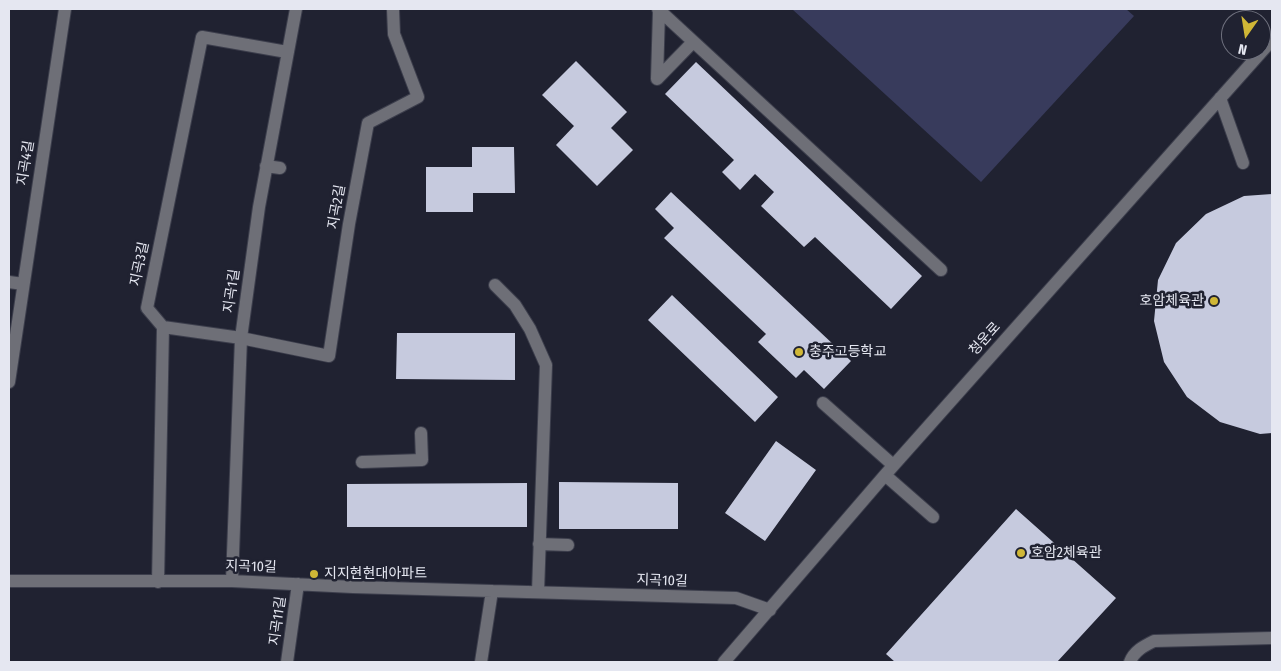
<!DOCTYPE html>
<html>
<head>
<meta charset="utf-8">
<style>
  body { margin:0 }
  #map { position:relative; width:1281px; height:671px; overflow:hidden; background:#202231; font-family:"Fira Sans Condensed",sans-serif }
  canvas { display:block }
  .frame { position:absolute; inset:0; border:10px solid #e5e7f1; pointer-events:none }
  .north { position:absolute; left:1221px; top:10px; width:50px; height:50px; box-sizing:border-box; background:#202231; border:1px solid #6f717e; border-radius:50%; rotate:193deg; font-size:14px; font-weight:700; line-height:20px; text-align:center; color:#e5e7f1 }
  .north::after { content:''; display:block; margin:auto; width:18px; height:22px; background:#d0b736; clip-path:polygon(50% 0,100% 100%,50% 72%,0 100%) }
</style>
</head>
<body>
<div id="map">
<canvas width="1281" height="671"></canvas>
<div class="frame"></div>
<div class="north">N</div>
</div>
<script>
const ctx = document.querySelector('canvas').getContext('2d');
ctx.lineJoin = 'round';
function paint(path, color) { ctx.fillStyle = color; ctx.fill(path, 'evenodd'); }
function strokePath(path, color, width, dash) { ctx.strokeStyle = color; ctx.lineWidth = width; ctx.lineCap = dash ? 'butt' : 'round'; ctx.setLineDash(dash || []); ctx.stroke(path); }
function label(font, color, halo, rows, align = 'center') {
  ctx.font = font + ' "Fira Sans Condensed","Noto Sans KR",sans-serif'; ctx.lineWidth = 5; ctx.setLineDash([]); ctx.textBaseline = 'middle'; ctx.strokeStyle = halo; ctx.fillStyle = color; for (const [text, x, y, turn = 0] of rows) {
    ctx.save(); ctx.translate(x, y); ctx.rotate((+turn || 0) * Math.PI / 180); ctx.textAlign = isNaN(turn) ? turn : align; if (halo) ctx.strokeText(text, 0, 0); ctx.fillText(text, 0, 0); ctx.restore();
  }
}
paint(new Path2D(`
  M792,9H1126L1134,16L981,182Z`), '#383b5c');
paint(new Path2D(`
  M576,61L627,112L611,128L633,150L597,186L556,145L574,126L542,95Z
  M696,62L922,276L891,309L815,237L804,247L761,206L774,192L755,174L740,190L722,172L734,160L665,94Z
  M472,147H514L515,193H473V212H426V167H472Z
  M671,192L851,361L824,389L804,370L796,378L758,342L766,334L664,238L674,228L655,209Z
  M1272,194V433L1260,434L1220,422L1187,397L1164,362L1154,321L1158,280L1176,243L1206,214L1244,196Z
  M672,295L778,397L755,422L648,320Z
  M397,333H515V380L396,379Z
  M776,441L816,470L765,541L725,513Z
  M559,482L678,483V529H559Z
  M527,483V527H347V484Z
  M1016,509L1116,598L1057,662H895L886,654Z`), '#c6cade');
const minor = new Path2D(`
  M658,9L941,270
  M659,11L657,79L693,42
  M1220,98L1243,163
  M266,166L280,168
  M9,282L23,284
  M495,285L515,305L530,329L546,365L538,592
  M163,327L241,338L329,356L349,224L368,123L418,97L394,34L393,9
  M9,382L65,9
  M823,403L893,465
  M362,462L422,460L421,433
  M885,475L933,517
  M539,544L568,545
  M9,581H232L353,587L736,598L770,610
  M232,581L241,338L259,207L296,9
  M158,582L163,327L147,308L202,37L287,52
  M287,662L298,584
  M481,662L492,591
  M724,662L885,475L1272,40
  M1130,662C1134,651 1144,646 1154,641L1272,638`);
strokePath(minor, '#3c3e4c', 14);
strokePath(minor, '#6e6f77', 12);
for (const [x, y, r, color] of [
  [1214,301,5,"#d0b736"],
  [799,352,5,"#d0b736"],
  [1021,553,5,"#d0b736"],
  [314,574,5,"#d0b736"]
]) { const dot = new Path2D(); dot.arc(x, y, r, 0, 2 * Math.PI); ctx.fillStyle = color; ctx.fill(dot); strokePath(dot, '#202231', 2); }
label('14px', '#e5e7f1', '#202231', [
  ["지곡4길",26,163,-81],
  ["지곡2길",337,207,-80],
  ["지곡3길",140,264,-78],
  ["지곡1길",232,291,-82],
  ["청운로",985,339,-48],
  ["지곡10길",251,567,2],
  ["지곡10길",662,581,2],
  ["지곡11길",278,621,-82]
]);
label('14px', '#e5e7f1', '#202231', [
  ["호암체육관",1204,301,"right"],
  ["충주고등학교",809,352],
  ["호암2체육관",1031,553],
  ["지지현현대아파트",324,574]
], 'left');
</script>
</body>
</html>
